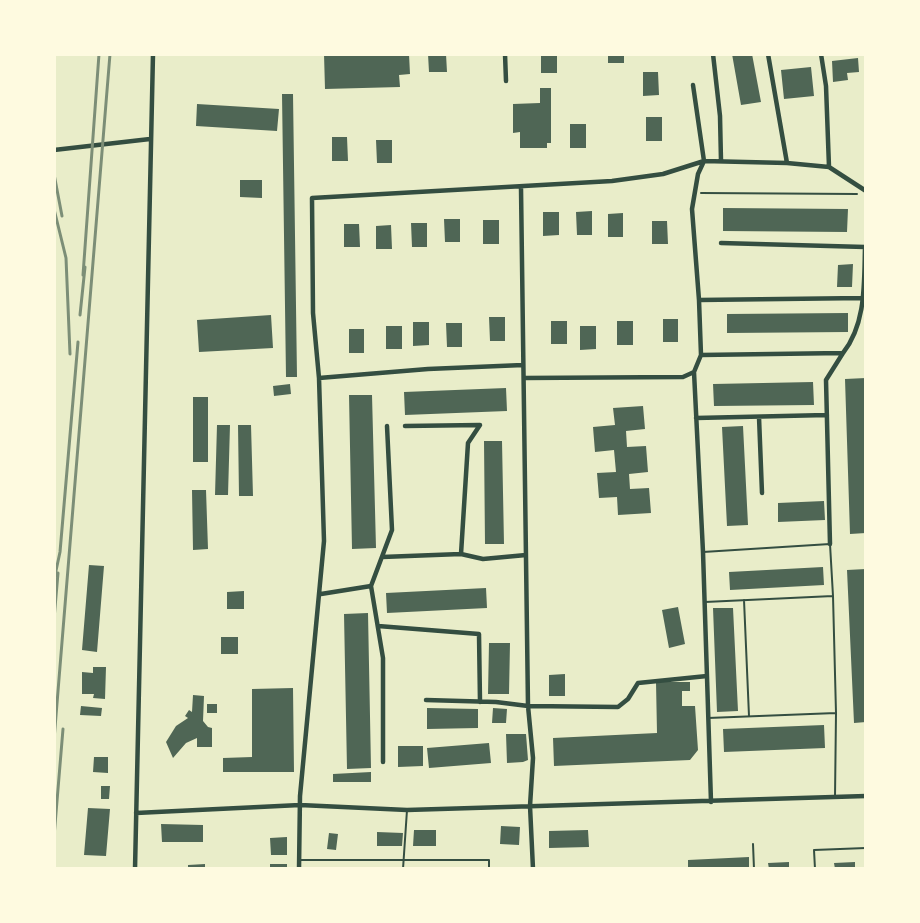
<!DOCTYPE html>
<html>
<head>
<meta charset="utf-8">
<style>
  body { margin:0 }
  #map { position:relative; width:920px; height:923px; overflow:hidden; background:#e9edc9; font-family:"Roboto Condensed",sans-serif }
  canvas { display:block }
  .frame { position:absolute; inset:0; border:56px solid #fefae0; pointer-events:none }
</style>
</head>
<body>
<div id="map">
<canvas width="920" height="923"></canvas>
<div class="frame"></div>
</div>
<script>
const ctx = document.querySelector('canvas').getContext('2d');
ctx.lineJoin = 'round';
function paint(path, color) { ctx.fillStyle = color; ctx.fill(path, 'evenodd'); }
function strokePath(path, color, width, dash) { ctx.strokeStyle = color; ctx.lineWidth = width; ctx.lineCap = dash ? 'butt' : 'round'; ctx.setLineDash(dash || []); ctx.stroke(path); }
paint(new Path2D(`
  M324,54H409L410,74L399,75L400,87L325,89Z
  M428,54H446L447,72H429Z
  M541,54H557V73H541Z
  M608,54H624V63H608Z
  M732,54H752L761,102L741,105Z
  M858,58L859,72L847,73L848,80L833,82L832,61Z
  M811,67L814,96L784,99L781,70Z
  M643,72H658L659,95L643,96Z
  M540,88H551V143H547V148H520V132L513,133V104L540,103Z
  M282,94H293L297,377H286Z
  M197,104L279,109L277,131L196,126Z
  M646,117H662V141H646Z
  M570,124H586V148H570Z
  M332,137H347L348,161H332Z
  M376,140H392V163H377Z
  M240,180H262V198L240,197Z
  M723,208L848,209L847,232L723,231Z
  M592,211V235H577L576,212Z
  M543,212H559V235L543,236Z
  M623,213V237H608V214Z
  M444,219H460V242H445Z
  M483,220H499V244H483Z
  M652,221H667L668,244H652Z
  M411,223H427V247H412Z
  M344,224H359L360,247H344Z
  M391,225L392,249H376V226Z
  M853,264L852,287H837L838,265Z
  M848,313V332L727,333V314Z
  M271,315L273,348L199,352L197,320Z
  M489,317H505V341H490Z
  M663,319H678V342H663Z
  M551,321H567V344H551Z
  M617,321H633V345H617Z
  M413,322H429V345L413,346Z
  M446,323H462V347H447Z
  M386,326H402V349H386Z
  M580,326H596V349L580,350Z
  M349,329H364V353H349Z
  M866,378V533L850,534L845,379Z
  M813,382L814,405L714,406L713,384Z
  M290,384L291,394L274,396L273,386Z
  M506,388L507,411L405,415L404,392Z
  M349,395H372L376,548L352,549Z
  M193,397H208V462H193Z
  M643,406L645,429L626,431L627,447L646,446L648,472L629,474L630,489L649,488L651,513L618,515L617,497L599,498L597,473L616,472L614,450L595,452L593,427L615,425L613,408Z
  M217,425H230L228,495H215Z
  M238,425H251L253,496H239Z
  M743,426L748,525L727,526L722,427Z
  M484,441H502L504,544H485Z
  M192,490H206L208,549L193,550Z
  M824,501L825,520L778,522V503Z
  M89,565L104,566L97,652L82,650Z
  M823,567L824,585L730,590L729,572Z
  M866,569V722L854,723L847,570Z
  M486,588L487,608L387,613L386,593Z
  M244,591V609H227V592Z
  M678,607L685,644L669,648L662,610Z
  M713,608H733L738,711L717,712Z
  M368,613L371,768L347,769L344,614Z
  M221,637H238V654H221Z
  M489,643H510L509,694H488Z
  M93,667H106L105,699L93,698L94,694H82V672L93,673Z
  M565,674V696H549V675Z
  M656,682H690V691H682V706H695L698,750L690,760L554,766L553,738L657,733Z
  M293,688L294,772H223V758L252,757V689Z
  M193,695L204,696L203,721L208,727L212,728V747H197V738L186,743L173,758L166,742L176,726L188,718L185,716L189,710L192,712Z
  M207,704H217V713H207Z
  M81,706L102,708L101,716L80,715Z
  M427,708L478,709V728L427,729Z
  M493,708L507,709L506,723H492Z
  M824,725L825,748L724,752L723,729Z
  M506,734H526L528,760L523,762L507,763Z
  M489,743L491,763L429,768L427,748Z
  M398,746H423V766L398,767Z
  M94,757H108V773L93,772Z
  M371,772V782H333V774Z
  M101,786H110L109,799H101Z
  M88,808L110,809L106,856L84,855Z
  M161,824L203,825V842H162Z
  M501,826L520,827L519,845L500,844Z
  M414,830H436V846H413Z
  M588,830L589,847L549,848V831Z
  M377,832L403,833L402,846H377Z
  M329,833L338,834L336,850L327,849Z
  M287,837V855H271L270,838Z
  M749,857V869H688V860Z
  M789,862V869H769L768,863Z
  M855,862V869H835L834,863Z
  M205,864V869H188V865Z
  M270,864H287V869H270Z`), '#4f6655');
strokePath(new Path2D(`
  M701,193L857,194
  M753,844L754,869`), '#344e41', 2);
strokePath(new Path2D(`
  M703,552L830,544L833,596L836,713L708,718
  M744,600L749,716
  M705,602L833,596
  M835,797L836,713
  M299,860H489V869
  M403,869L407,810
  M815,869L814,850L866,848`), '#344e41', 2);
strokePath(new Path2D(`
  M505,54L506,81
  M713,54L720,116L721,161
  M768,54L787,163
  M821,54L826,86L829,167
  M693,85L704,161L698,174L692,209L699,300L701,355L694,372L703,552L711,802
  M54,150L150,139
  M521,188L528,706L533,758L530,806L533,869
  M721,243L865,247
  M699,300L864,298
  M701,355L843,353C866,324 864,284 865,248
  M319,378L428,369L523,365
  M524,378L683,377L694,372
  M759,417L762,493
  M696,418L827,415
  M405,426L480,425L468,443L461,554
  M830,544L826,380L843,353
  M382,557L461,554L483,559L526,555
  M371,586L392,530L387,426
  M321,594L371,586L383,658V762
  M378,626L479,634L480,702
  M426,700L496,702L528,706L618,707L628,699L638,683L707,676
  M136,813L300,805L407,810L866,796
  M135,869L153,54
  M299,869L300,796L324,541L319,378L313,313L312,198L612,181L663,174L704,161L787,163L829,167L866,191`), '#344e41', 4.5);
strokePath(new Path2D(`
  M54,174L62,216
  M54,209L66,258L70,354
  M83,275L99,54
  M80,315L85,267
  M54,580L60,552L78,342
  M54,619L58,573
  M54,740L110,54
  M54,837L63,729`), '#7c8e77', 3);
</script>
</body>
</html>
